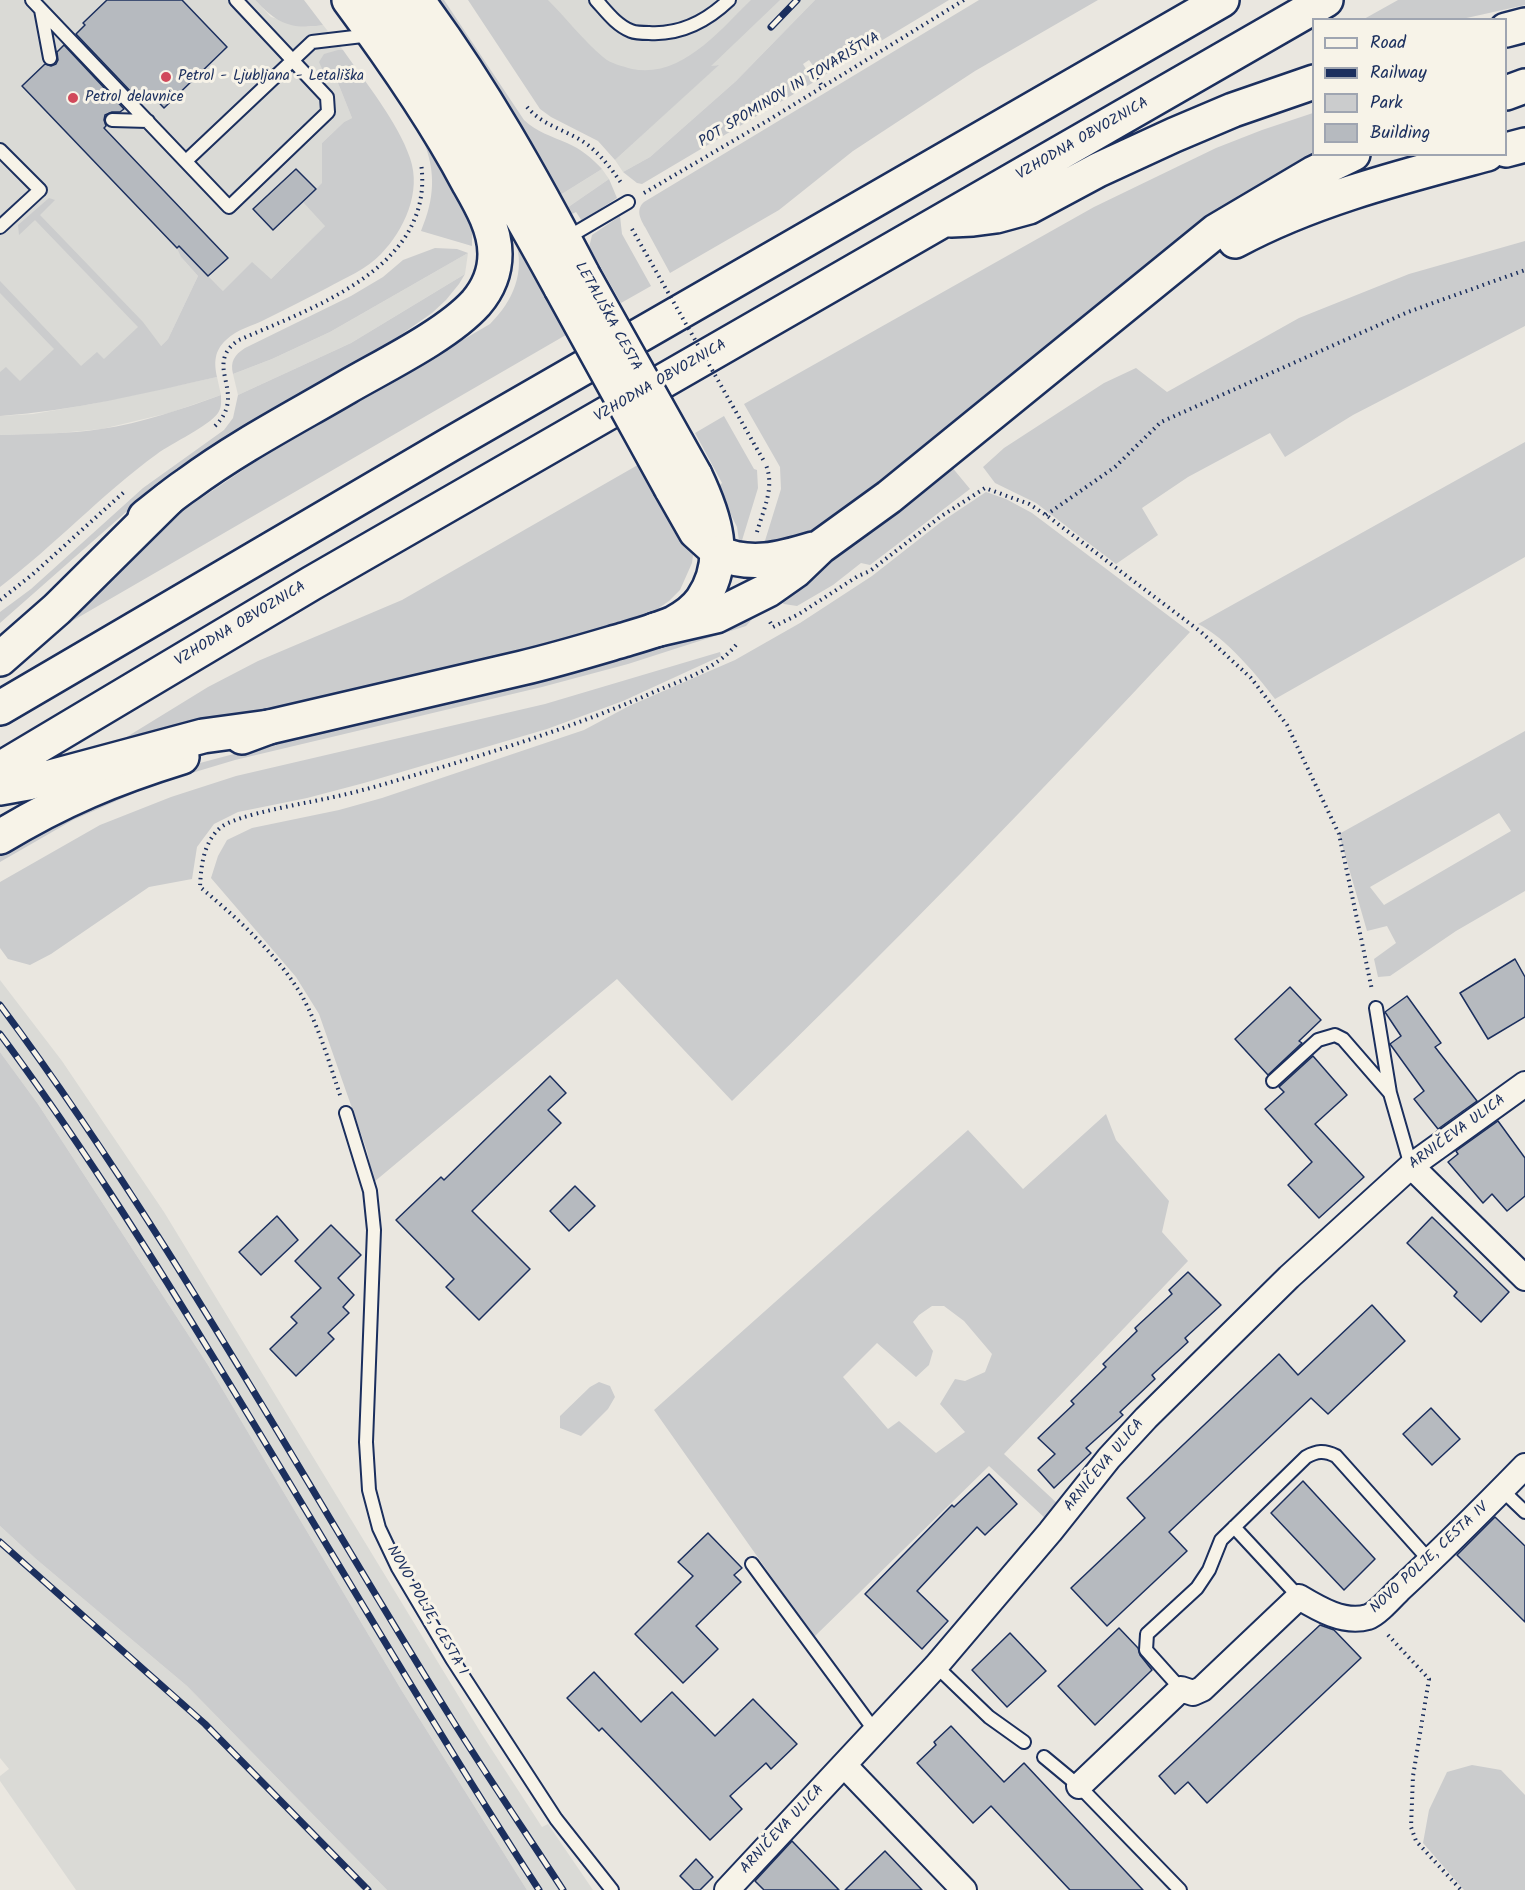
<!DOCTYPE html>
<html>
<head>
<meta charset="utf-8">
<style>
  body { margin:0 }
  #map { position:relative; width:1525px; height:1890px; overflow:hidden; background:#eae7e0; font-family:Kalam,sans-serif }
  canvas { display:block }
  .legend { position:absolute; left:1312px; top:18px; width:195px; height:138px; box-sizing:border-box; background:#f7f3e8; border:2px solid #9fa5b1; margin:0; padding:8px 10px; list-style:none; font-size:18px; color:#1b2f5e }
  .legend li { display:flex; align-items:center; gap:12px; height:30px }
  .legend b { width:30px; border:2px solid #9fa5b1 }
</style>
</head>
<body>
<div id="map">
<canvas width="1525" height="1890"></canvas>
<ul class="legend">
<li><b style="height:8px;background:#f7f3e8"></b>Road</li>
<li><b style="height:8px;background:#1b2f5e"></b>Railway</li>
<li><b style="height:16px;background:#cbcccd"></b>Park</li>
<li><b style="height:16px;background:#b6babf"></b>Building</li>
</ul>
</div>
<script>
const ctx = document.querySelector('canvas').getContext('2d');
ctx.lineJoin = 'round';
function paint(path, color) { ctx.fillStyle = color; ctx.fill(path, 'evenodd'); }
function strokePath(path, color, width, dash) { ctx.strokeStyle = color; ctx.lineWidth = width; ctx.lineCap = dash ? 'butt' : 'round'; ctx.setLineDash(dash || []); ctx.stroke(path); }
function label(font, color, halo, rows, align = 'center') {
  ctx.font = font + ' Kalam,sans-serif'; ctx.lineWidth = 6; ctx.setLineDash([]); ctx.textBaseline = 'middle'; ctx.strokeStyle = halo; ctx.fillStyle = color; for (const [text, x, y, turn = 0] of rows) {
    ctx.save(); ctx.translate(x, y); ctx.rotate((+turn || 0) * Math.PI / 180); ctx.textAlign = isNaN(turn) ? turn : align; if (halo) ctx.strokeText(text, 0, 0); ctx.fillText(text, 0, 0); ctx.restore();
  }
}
paint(new Path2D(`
  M0,0H255L271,17L309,27L323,25L343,50H338L323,71L338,83L352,118L344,122L322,143V183L325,226L271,279L223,291L180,246L181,257L198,276L168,339L161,346L0,390Z
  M542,0H815L736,81L650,157L623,172L615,160L718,65L620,83Z
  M602,169L609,179L564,210L557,197Z
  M468,253L465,274L351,343L238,395L233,374L272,359L330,332Z
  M217,377L221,395L169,413L102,429L49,434L0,435V416L33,414L91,404Z
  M0,980L62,1061L164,1212L481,1733L542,1827L548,1824L593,1890H527L402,1691L208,1365L38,1104L0,1052Z
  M0,1526L36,1559L187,1686L387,1890H76L0,1781V1776L9,1769L0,1758Z`), '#dadad6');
paint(new Path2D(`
  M255,0H304L323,25C290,30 277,23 255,0Z
  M434,0H444L524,120C537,132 551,136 567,143C581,149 592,158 602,169L557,197Z
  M468,0H548C566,18 583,40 603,57C611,64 622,66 632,69C681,79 720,30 751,0H780L711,66L719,65L615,160L598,141L551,117L540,109Z
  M815,0H949L821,77L809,60L803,64L814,82L642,184L637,183L623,172L650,157L736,81Z
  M979,0H1098L975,71L853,151L779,210L670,273L645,227C641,220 635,210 644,202Z
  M1398,0H1525V5L1462,19H1364Z
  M338,50H343C365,82 398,122 410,158C422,192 404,230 381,254C367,269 345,278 327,288C307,298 287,309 266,319C253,326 237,329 226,340C214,351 214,363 217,377C145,393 73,411 0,416V372L6,367L20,381L54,349L0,293V281L81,366L97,352L104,359L138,327L35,220L19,235L18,225L49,198L55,200L40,215L143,322L161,346L168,339L198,276L181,257L177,248L179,246L223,291L252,262L271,279L325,226L303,202L322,183V143L344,122L352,118L338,83L323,71L319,62L324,54Z
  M387,72L467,211L472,231V246L421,231C450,164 417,129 387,72Z
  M1313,113L1314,154L1325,155L1159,257L1055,338L937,439L854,505L797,539L764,544L781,489L780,467L744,404L1094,207L1216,148L1262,130Z
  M609,179L617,198L582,221L576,212L568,216L564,210Z
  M620,216L622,234L651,286L621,303L600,266L596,268L588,252L592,235Z
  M523,234L571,332L60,628L63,619L147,540L182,511L264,456L490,324C513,301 526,272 515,239Z
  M1525,241V326L1353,415L1285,457L1270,433L1188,477L1142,508L1158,535L1116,564L1036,503L995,483L983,467L1004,448L1104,383L1136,368L1167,392L1299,318L1409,274Z
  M435,248L457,249L468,253L330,332L272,359L233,374C230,362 234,355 245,348L351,296L383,277L403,260Z
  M465,274L459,284L446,300L432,313L399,336L228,437L151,490L0,623V612L31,589L143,488L224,430L233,418L238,395L351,343Z
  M221,395C221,402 222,407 218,413C209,426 172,443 157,454C102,494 55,545 0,587V435C34,434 68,434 101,429C142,423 182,409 221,395Z
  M724,416L754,469L757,470L758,488L740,547L737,527L717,487L722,483L695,433Z
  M1525,442V557L1275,699C1256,674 1226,638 1198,624Z
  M643,462L694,548L692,563L680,590L669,601L653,612L549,646L112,750L125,738L208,687L258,661L402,600Z
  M951,466L970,489L870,565L861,563L833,585L797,606L784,604L773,596Z
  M986,492L1006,499L1032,513L1190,632C1041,793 889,949 732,1101L617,979L374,1182L367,1151L319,1014L296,977L211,878L218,856L227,840L252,828L339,810L382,798L584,730L629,706L735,660L800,623L872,576L941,522Z
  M755,612L754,617L746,626L628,664L542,687L235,760L155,784L73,820L0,862V847L151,776L230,755L538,682L627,658Z
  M720,652L721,656L623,701L547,729L364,783L307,798L238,812L214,824L197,847L192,879L149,887L51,954L30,965L8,959L0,948V882L100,825L171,797L236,776L545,704Z
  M1525,731V891L1456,931L1390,976L1378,977L1374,959L1396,943L1387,926L1367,931L1339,834ZM1499,813L1511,831L1384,905L1370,887Z
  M0,1052L38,1104L208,1365L402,1691L527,1890H387L187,1686L36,1559L0,1526Z
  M1106,1114L1116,1140L1169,1201L1162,1232L1188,1261L1004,1454L1058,1504L1046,1519L989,1466L814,1637L654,1410L968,1130L1023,1189ZM932,1306H944L964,1321L992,1354L985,1372L965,1381L955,1379L940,1404L965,1432L936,1453L899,1421L888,1429L843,1377L877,1343L916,1377L929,1365L933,1351L913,1322L919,1315Z
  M599,1382L610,1386L615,1397L608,1409L581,1436L560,1428V1416L590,1387Z
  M1472,1765L1501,1770L1525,1795V1890H1464L1423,1843L1429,1810L1447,1772Z`), '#cbcccd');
const building = new Path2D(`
  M107,0H182L227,47L164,108L145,88L136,97L76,34L85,25L83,23Z
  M64,45L124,109L120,112H112L105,115L104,120L106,126L104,128L228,258L208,276L179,246L177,248L22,86L45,64L51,66L56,64L58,60L57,52Z
  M296,169L316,189L273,230L253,209Z
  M1515,959L1525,977V1017L1488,1039L1460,993Z
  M1290,987L1321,1020L1299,1041L1302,1043L1268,1075L1235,1039Z
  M1407,996L1441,1043L1435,1047L1477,1101L1438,1129L1414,1099L1424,1091L1390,1044L1401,1036L1385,1012Z
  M1313,1056L1347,1095L1315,1124L1364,1177L1319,1218L1288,1185L1312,1162L1265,1109L1284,1092L1279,1087Z
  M550,1076L566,1093L548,1110L561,1123L472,1211L530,1269L479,1320L446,1287L454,1279L396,1220L441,1177L444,1180Z
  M1498,1121L1525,1158V1196L1507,1211L1492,1194L1483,1203L1448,1162L1458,1154L1456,1151Z
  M575,1186L595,1206L569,1231L550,1211Z
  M277,1216L298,1240L261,1275L239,1252Z
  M1432,1217L1509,1292L1481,1322L1454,1296L1457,1292L1407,1243Z
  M331,1225L361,1255L338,1278L354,1295L343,1307L349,1313L328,1333L334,1339L296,1376L270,1349L297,1323L291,1317L321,1288L295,1261Z
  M1188,1272L1221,1305L1185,1338L1188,1342L1152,1375L1155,1379L1120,1412L1123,1415L1086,1448L1091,1453L1054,1488L1038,1470L1055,1454L1038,1438L1074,1404L1071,1401L1106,1367L1103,1364L1137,1331L1135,1328L1172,1294L1169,1290Z
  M1372,1305L1405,1341L1328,1414L1311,1398L1169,1532L1187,1551L1107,1626L1071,1588L1145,1518L1127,1498L1279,1354L1298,1375Z
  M1431,1408L1460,1439L1432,1465L1403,1434Z
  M989,1474L1017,1504L985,1535L977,1527L917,1591L948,1621L922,1649L865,1594L952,1505L954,1507Z
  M1303,1481L1375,1559L1344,1590L1271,1513Z
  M1495,1517L1525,1546V1622L1457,1555Z
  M708,1533L742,1568L734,1575L741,1582L696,1626L718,1649L683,1683L635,1634L693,1576L678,1562Z
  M1320,1625L1334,1630L1361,1658L1207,1803L1188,1782L1175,1794L1159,1776Z
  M1119,1628L1138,1648L1140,1655L1152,1670L1095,1725L1058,1686Z
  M1010,1633L1046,1671L1007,1707L972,1670Z
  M594,1672L641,1722L672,1692L715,1736L753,1699L797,1744L771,1769L766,1763L730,1796L742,1809L710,1840L602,1728L599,1731L567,1698Z
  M951,1726L1004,1782L1024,1763L1143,1890H1070L991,1806L973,1823L917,1763L936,1745L934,1742Z
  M792,1841L839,1890H764L755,1881Z
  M885,1851L922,1890H845Z
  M696,1859L713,1877L700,1890H694L680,1876Z`);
paint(building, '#b6babf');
strokePath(building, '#1b2f5e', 1.5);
const service = new Path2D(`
  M32,0L229,207L328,112L327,97L236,0
  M596,0C606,11 616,25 631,31C636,33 643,33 649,33C681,35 707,21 729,0
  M41,10L50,58
  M112,120L148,121
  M0,150L40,190L0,227
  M186,161L312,42L371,35
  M565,239L628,202
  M1376,1008L1390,1093L1411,1166
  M1273,1081L1318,1040L1335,1035L1343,1039L1389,1092
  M346,1113L370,1191L374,1230L366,1442L369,1490L379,1528L398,1568L452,1659L556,1819L612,1890
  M1502,1490L1525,1512
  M1234,1527L1299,1597
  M752,1564L875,1731
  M936,1666L989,1717L1024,1742
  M1181,1689L1146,1650L1147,1634L1197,1588L1209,1570L1221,1540L1306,1457C1317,1451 1324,1450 1336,1456L1430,1561
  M1044,1757L1079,1786L1180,1890`);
const minor = new Path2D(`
  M1411,1166L1525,1278
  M844,1765L964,1890
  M1079,1786L1181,1689L1193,1693L1202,1689L1299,1597C1319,1609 1344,1624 1368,1617C1377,1614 1392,1597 1399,1590C1442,1550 1484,1508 1525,1466
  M727,1890L936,1666L1050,1532L1109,1458L1146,1418L1289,1277L1411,1166L1525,1084`);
const secondary = new Path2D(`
  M382,0C451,90 506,188 561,288
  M417,0C481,86 534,181 583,275
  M671,488L696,532L717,551
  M145,517C159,506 173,494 188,484C238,447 294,418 347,387C385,365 447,335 476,303C488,289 495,272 495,254C495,228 480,203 468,182C434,118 392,58 349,0
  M242,737L269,727C353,707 438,688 522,668C556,660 589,650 623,640C640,635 658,630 674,623C685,617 695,610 702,600C730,559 714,515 695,475
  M0,837C61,800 114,778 182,757`);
const motorway = new Path2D(`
  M1506,30L1525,25
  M1506,93L1525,86
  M1506,150L1525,145
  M951,220L973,219L996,216L1029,207L1098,170L1174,135L1233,110L1314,82
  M1235,241C1313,199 1401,177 1487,154
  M718,553C751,567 780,559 813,549
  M655,630L716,616L768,590L795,571L820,547L889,497L1216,231L1314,173L1353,154
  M0,659L57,609L168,499
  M0,708L449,445L1222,0
  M0,769L312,583L1326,0
  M0,788L28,783L203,736L269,727`);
strokePath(service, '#1b2f5e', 16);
strokePath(minor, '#1b2f5e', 28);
strokePath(secondary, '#1b2f5e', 38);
strokePath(motorway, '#1b2f5e', 38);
strokePath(new Path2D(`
  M814,73L822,86
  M527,107C544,127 568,130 588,145C602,156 612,170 622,184
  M644,193L767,121L964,0
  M215,426C249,393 201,365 239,340C314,307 436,267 421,163
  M1046,515L1115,467L1161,422L1408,312L1525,270
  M757,532C763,510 776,486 765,463
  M0,600L33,574L124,492
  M770,622L773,627L799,614L858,576L870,571L940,517L985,488L1029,504L1046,515L1201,632L1251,678L1287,725L1339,834L1372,990
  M340,1095C329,1062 319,1027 302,996C278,955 236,917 200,887C201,867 203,843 220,828C235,814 314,802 338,796C366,790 394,781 422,773C500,750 579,725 654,692C682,680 716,669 736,645
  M1388,1635L1429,1679L1413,1776L1411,1827L1416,1841L1461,1890`), '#1b2f5e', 4, [1.5, 4.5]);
strokePath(service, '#f7f3e8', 12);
strokePath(minor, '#f7f3e8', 24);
strokePath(secondary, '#f7f3e8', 33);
strokePath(motorway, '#f7f3e8', 33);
const rail = new Path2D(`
  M771,27L797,0
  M0,1005C168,1231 302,1479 451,1718C487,1776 526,1833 563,1890
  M0,1034C76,1136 144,1244 210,1352C320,1531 425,1714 539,1890
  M0,1542L205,1724L368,1890`);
strokePath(rail, '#1b2f5e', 7);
strokePath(rail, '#f7f3e8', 4.5, [14]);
const secondaryBridge = new Path2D(`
  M583,275L695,475
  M561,288L671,488`);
strokePath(secondaryBridge, '#1b2f5e', 38, []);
strokePath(new Path2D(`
  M632,229L765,463`), '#1b2f5e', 4, [1.5, 4.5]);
strokePath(secondaryBridge, '#f7f3e8', 33);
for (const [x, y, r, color] of [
  [166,77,6,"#d1495b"],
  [73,98,6,"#d1495b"]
]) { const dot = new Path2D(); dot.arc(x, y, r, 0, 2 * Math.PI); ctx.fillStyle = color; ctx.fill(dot); strokePath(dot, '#f7f3e8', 2); }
label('15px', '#1b2f5e', '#f7f3e8', [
  ["Petrol - Ljubljana - Letališka",178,77],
  ["Petrol delavnice",85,98]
], 'left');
label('15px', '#1b2f5e', '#f7f3e8', [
  ["POT SPOMINOV IN TOVARIŠTVA",790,91,-31],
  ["VZHODNA OBVOZNICA",1083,140,-30],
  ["LETALIŠKA CESTA",607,317,61],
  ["VZHODNA OBVOZNICA",661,382,-30],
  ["VZHODNA OBVOZNICA",241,625,-31],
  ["ARNIČEVA ULICA",1458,1133,-36],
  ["ARNIČEVA ULICA",1105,1466,-50],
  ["NOVO POLJE, CESTA IV",1430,1559,-43],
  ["NOVO POLJE, CESTA I",426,1611,60],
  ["ARNIČEVA ULICA",783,1830,-47]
]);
</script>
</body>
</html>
